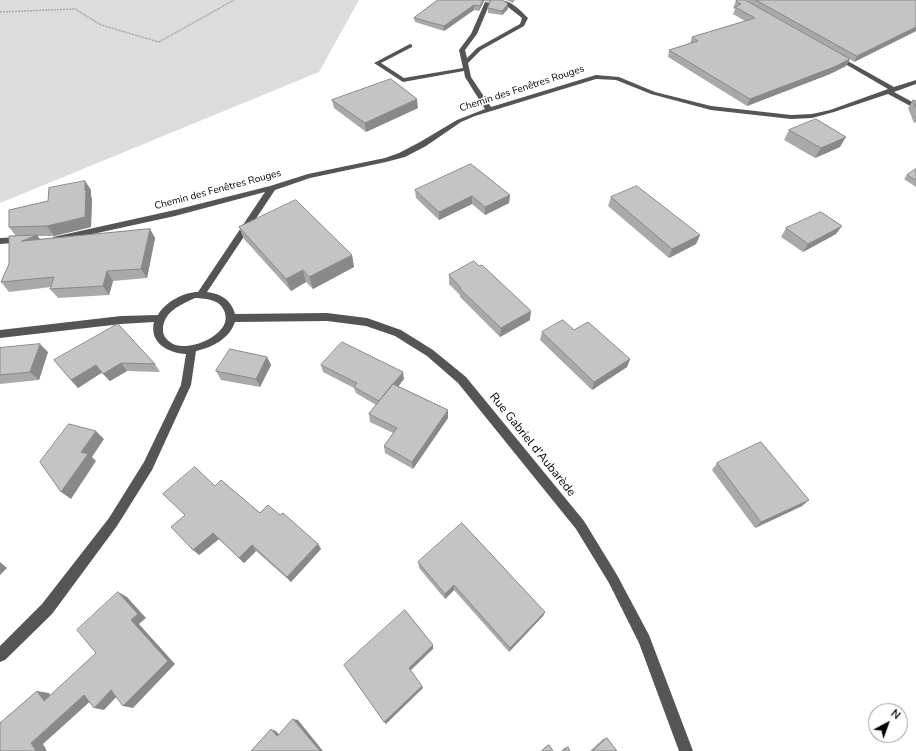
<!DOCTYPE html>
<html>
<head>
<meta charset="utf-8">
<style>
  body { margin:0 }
  #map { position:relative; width:916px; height:751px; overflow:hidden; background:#fff; font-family:"Nunito Sans",sans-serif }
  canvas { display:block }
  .north { position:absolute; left:868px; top:703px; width:40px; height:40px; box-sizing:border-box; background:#fff; border:1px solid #999; border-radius:50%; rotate:41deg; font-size:11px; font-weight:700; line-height:16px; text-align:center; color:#000 }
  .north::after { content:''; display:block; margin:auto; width:14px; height:18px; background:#000; clip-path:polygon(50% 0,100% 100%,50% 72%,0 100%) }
</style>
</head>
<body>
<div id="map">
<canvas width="916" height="751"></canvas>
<div class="north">N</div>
</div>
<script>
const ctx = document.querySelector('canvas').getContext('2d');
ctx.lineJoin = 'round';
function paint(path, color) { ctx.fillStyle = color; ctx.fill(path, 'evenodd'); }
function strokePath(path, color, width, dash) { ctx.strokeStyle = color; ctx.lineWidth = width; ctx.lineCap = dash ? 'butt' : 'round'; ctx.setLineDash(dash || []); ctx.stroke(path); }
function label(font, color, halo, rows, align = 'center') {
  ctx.font = font + ' "Nunito Sans",sans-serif'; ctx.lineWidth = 3; ctx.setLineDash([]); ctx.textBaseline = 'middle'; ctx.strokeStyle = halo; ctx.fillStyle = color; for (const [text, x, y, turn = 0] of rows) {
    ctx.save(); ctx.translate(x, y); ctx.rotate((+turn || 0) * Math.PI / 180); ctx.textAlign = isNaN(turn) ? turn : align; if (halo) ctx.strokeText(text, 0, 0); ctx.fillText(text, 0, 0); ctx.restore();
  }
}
paint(new Path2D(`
  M0,0H359L319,72L0,203Z`), '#dcdcdc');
strokePath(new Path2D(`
  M0,12L75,9L101,25L159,42L234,0`), '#777', 1.5, [0.5, 1]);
paint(new Path2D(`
  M499,0C511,0 520,10 528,18L524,26L481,50L468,63L471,77L491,107L596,75L619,77L655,92L711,106L791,115L812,114L830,110L888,89L835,58V56L837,55L894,87L916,80V84L894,92L916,104V109L888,94L834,112L812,118L791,119L711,110L651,94L616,80L596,79L475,116L461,122L426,146L405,157L386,162L310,178L275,190L207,292C222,294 231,300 235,314L327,313L367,318L401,330L433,350L466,377L584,521L617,575L649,635L693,751H679L639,643L609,583L576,529L458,383L427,356L395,336L366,326L327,321L235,322C229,339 213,347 196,351L191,385L152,470L117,526L52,614L5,660L0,662V646L42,604L109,518L144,462L181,385L186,354C168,353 149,343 154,322L121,324L0,338V330L121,316L158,315C165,302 184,292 198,292L265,192L175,216L56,242L52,239L53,237L175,210L270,186L308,174L385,158L399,153L420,142L457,120L485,109L465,77L464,71L403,82L374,63L410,44L412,45V47L381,63L404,78L463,68L459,50L471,34L485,2L490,3L477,34L465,50L467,58L477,48L520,24L522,18ZM195,298C207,299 221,299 225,313C226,317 226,321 224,325C217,339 189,351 173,344C168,341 163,337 163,330C163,312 180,305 195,298Z
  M22,237L26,240L25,242L0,244V238Z`), '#555');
paint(new Path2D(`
  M438,0H503L508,9L502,15L488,13V8L490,2L484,1L479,11L474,10L444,31L415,22L414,18Z
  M506,0H515L513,3Z
  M747,0H916V31L854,62L850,59L846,66L830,74L747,106L668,57L669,50L690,43L692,37L745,21L733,14L735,9L733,8L736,1H747Z
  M332,100L418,108L366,132L334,108Z
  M913,100L916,101V122L914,123L908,108Z
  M789,130L840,147L815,158L784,140Z
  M916,169V187L904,179L907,175Z
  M85,181L91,190V196L92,199L91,227L54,236H37L40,239L150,229L155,238L147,278L113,281L109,295L58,298L50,289L51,287L9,292L1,282L9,264L16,236L9,227L48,201Z
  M415,190L510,195L509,203L485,215L472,204L439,220L416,198Z
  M611,197L700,235L696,244L669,258L608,206Z
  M239,227L352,255L354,267L313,289L306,282L291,291L244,239Z
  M786,228L836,234L803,252L781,237Z
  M449,275L530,320L500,337L460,297V295L449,284Z
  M574,330L630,359L627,367L592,390L540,340L542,332Z
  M0,348L48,352L39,380L0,384Z
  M267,357L271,365L260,387L221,380L216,371Z
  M54,360L155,364L160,372L127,371L110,381L102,372L78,388Z
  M321,365L404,379L398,386L448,410V418L413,469L385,453L384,446L393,433L370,422L369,414L376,405L356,393L354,388L323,372Z
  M717,463L802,506L755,528L712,470Z
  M215,486L260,513L280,515L318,544L321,549L291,582L256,551L244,563L219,539L199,555L185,515Z
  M418,562L545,612L543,616L509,652L454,590L445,599L419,568Z
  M607,738L617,751H590L603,739Z
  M549,745L553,751H541L546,746Z
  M568,747L570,751H561L564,748Z`), '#a9a9a9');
paint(new Path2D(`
  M483,0H484V1L479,11L480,6Z
  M508,4V9L502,15V11Z
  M474,5V10L444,31V26Z
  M916,27V31L854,62L857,56Z
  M850,59L846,66L830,74L747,106L750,99Z
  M417,99L418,108L366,132L365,123Z
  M846,137L840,147L815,158L821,148Z
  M85,181L91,190V196L92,199L91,227L54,236L47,226L85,190Z
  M510,195L509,203L485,215V207Z
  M472,196V204L439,220V212Z
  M842,226L836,234L803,252L808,244Z
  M150,229L155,238L147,278L141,269Z
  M37,235L44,245L22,241Z
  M700,235L696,244L669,258L672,249Z
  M352,255L354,267L313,289L309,277Z
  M303,270L306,282L291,291L286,279Z
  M107,271L113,281L109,295L103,286Z
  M531,311L530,320L500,337L501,328Z
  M40,344L48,352L39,380L30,372Z
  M267,357L271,365L260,387L256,379Z
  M630,359L627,367L592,390L594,382Z
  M121,363L127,371L110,381L103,374Z
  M96,365L103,372L78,388L71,380Z
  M403,372L404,379L382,408L380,401Z
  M448,410V418L413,469L412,462Z
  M96,431L104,439L92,457L96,461L71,499L61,492L81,452Z
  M809,500L802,506L755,528L761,522Z
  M213,533L219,539L199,555L193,550Z
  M318,544L321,549L291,582L287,577Z
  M252,545L256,551L244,563L239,558Z
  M0,562L7,568L0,575Z
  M454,585V590L445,599V594Z
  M118,592L127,597L146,618L139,624L175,664L133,708L123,706Z
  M545,612L543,616L509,652L510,648Z
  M433,645V649L410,671L409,668Z
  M422,686L423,688L386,724L384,722Z
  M111,690L120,693L104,710L94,708Z
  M37,691L49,693L55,703L44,701Z
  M84,695L94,698L43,744L47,751H36L31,743Z
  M293,719L298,720L323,751H320Z
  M271,729L276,731L282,738L277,736Z`), '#898989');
const building = new Path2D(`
  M438,0H483L480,6L474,5L444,26L414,18Z
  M491,0H503L508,4L502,11L488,8Z
  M738,0H745L850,59L834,67L750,99L669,50L698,41L692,37L755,18L735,7L741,4L736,1Z
  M756,0H916V27L857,56Z
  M391,79L417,99L365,123L332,100Z
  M913,100L916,101V108Z
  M816,119L846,137L821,148L789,130Z
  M471,164L510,195L485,207L472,196L439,212L415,190Z
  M916,169V180L907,175Z
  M85,181V190H86L85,217L47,226L9,227V210L48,201L49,188Z
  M637,186L700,235L672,249L611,197Z
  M296,200L352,255L309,277L303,270L286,279L239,227Z
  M821,212L842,226L808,244L786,228Z
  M150,229L141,269L107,271L103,286L50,289L54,277L1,282L9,264V236L37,235L22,241Z
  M474,261L479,266L482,265L531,311L501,328L460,289L461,288L449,275Z
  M563,320L574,330L588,322L630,359L594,382L542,332Z
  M118,324L155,364L121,363L103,374L96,365L71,380L54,360Z
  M342,342L403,372L379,401L354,387L357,383L321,365Z
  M40,344L30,372L0,375V348Z
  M230,349L267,357L256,379L216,371Z
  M393,384L448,410L412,462L384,446L397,428L369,414Z
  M69,424L96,431L81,452L88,454L61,492L40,462Z
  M761,442L809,500L761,522L717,463Z
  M195,467L215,486L221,480L260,513L268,505L280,515L283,513L318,544L287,577L252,545L239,558L213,533L193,550L171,527L185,515L163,494Z
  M462,523L545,612L510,648L454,585L445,594L418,562Z
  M118,592L138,614L131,620L168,661L123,706L111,690L94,708L84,695L31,743L36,751H0V723L37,691L44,701L96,653L77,630Z
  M405,610L433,645L409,668L422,686L384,722L344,665Z
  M293,719L320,751H251L271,729L277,736Z
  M607,738L617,751H593Z
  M549,745L553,751H542Z
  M568,747L570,751H564Z`);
paint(building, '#c4c4c4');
strokePath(building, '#898989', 1);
label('10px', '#000', '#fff', [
  ["Chemin des Fenêtres Rouges",522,89,-18],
  ["Chemin des Fenêtres Rouges",218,190,-15]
]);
label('12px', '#000', '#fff', [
  ["Rue Gabriel d'Aubarède",532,445,51]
]);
</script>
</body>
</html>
